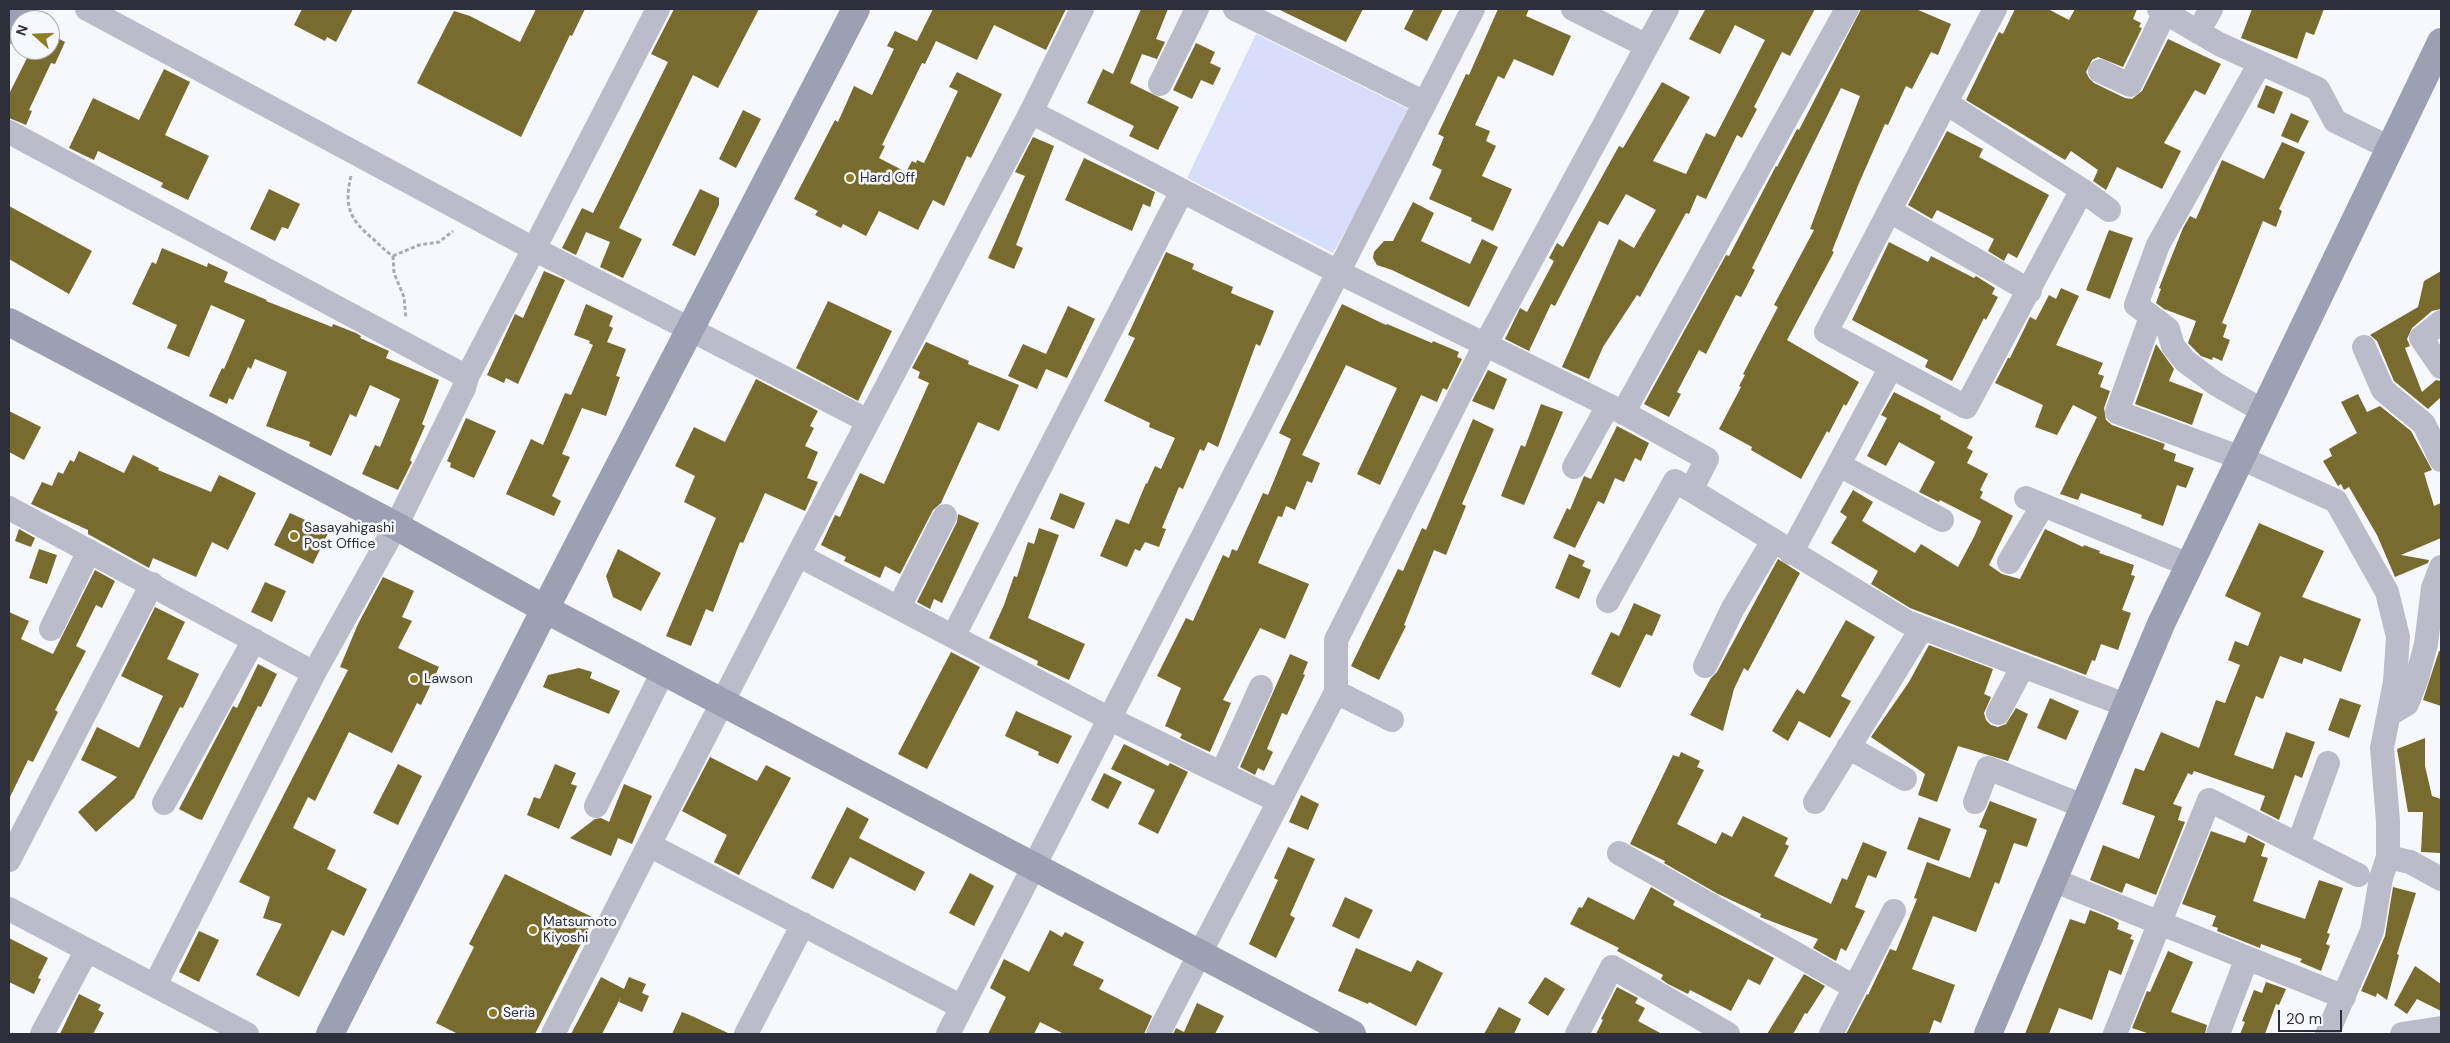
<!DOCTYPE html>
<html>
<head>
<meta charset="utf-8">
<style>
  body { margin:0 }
  #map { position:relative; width:2450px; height:1043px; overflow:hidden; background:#f7f8fe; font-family:"DM Sans",sans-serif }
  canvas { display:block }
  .frame { position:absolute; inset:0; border:10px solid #2d2f3a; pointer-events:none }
  .north { position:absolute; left:10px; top:10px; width:50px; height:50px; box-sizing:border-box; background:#f7f8fe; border:1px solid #a6a8b0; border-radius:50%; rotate:290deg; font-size:14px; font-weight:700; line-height:20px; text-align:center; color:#2d2f3a }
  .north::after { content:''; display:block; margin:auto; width:18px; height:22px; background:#8d7e24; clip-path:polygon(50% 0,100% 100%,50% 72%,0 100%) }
  .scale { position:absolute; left:2278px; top:1010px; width:64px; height:22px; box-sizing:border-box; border:2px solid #2d2f3a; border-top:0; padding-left:6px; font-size:15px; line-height:18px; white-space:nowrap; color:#2d2f3a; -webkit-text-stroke:4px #f7f8fe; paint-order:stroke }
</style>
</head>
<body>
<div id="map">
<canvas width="2450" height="1043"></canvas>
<div class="frame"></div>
<div class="north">N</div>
<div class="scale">20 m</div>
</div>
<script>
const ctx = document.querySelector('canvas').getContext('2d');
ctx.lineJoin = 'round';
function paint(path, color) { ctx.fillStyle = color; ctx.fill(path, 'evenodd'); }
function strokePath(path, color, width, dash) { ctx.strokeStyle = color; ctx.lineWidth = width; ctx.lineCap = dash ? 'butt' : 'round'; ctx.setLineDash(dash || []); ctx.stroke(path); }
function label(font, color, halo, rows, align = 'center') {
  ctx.font = font + ' "DM Sans",sans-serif'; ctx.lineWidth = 5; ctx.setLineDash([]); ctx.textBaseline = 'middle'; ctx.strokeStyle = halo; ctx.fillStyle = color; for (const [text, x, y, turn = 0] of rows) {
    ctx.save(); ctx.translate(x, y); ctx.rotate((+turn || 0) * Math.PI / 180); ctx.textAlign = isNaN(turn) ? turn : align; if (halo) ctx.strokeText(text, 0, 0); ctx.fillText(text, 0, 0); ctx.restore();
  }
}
paint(new Path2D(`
  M1256,34L1412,111L1333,253L1187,178Z`), '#d7ddfa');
paint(new Path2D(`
  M302,9H353L336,42L327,37L325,41L294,25Z
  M536,9H585L572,36L570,35L521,137L417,83L454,11L470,16L520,42Z
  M674,9H759L718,88L693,75L619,228L642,239L623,278L600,267L610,242L586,232L576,255L562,248L582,208L593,213L668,62L651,54Z
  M933,9H1066L1046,50L994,25L977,60L936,41L925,64L922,63L882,145L885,146L879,158L906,172L912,161L916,163L917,160L924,163L958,91L949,87L957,72L1002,94L971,158L967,156L944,206L933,200L918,230L879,211L866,236L843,224L841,228L815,215L818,211L794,199L835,120L838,122L854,86L872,95L894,49L887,46L895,31L917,41Z
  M1141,9H1168L1156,39L1165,42L1157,59L1142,54L1130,83L1179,107L1158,150L1129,136L1134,126L1087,103L1103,69L1113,74Z
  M1278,9H1363L1346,42Z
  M1414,9H1443L1427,41L1404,29Z
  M1498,9H1529L1526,16L1571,36L1553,76L1514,59L1504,79L1498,76L1475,125L1490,131L1486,141L1496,146L1482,176L1512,189L1493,231L1471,221L1472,218L1429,199L1442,170L1432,165L1444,137L1438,134L1466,74L1469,75Z
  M1702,9H1815L1790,56L1782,52L1754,107L1757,109L1742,138L1737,135L1706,199L1697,195L1689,214L1686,213L1640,297L1637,295L1603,347L1589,379L1562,367L1619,239L1634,248L1656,210L1626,194L1608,225L1599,221L1555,306L1551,304L1529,351L1505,339L1520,308L1527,312L1554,261L1549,258L1557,243L1563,247L1619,146L1623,148L1662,82L1690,97L1653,161L1686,174L1706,133L1715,137L1765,40L1735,25L1720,54L1689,39L1705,10Z
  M1861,9H1916L1951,24L1938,55L1931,52L1912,89L1906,86L1888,125L1885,124L1859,183L1832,251L1834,252L1787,340L1859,382L1846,406L1844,404L1829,433L1827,431L1801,479L1751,450L1752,447L1719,429L1741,387L1739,386L1745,375L1743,374L1778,307L1774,305L1814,230L1810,229L1860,96L1841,88L1752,268L1755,270L1741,297L1736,295L1706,354L1699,350L1677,392L1681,394L1669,417L1644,404L1726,255L1729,256L1776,166L1777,167L1797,129L1799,130Z
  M2015,9H2048L2069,20L2075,9H2137L2133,19L2141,23L2139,27L2142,28L2123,67L2098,57L2092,60L2086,72L2089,78L2094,83L2125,98L2132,99L2142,91L2168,39L2221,64L2205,95L2195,90L2164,143L2181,151L2162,189L2117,167L2106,190L2093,181L2098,170L2071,151L2065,160L1966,100L1999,32L2003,34Z
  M2252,9H2324L2314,35L2306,32L2297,59L2241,38Z
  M50,34L65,42L55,64L51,63L29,110L32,111L26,125L9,118V94L31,50H50Z
  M1196,43L1215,52L1210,63L1221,68L1213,85L1201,80L1192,99L1173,90Z
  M164,69L190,82L165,135L209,156L188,200L161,187L163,183L98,151L94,160L69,148L93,98L139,120Z
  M2266,85L2283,92L2274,114L2257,107Z
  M743,110L761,119L736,168L719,159Z
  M2291,113L2309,121L2298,143L2281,136Z
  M1947,131L1983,149L1979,157L2049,195L2017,258L2008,253L2004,261L1988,251L1994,239L1937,210L1932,219L1908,205Z
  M1033,137L1054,146L1016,245L1023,248L1014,269L988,258L1025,176L1015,172Z
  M2282,142L2305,152L2279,209L2282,211L2276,227L2263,221L2222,323L2227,325L2223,337L2230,340L2222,361L2213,357L2212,360L2201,356L2188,343L2196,321L2164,309L2156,303L2161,289L2159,288L2183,228L2190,216L2196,219L2222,160L2264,179Z
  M1084,158L1155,192L1150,207L1143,204L1132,231L1065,200Z
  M269,189L300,204L288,229L282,227L275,241L250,229Z
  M700,189L719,198V205L695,256L672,245Z
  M1413,202L1434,213L1421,241L1470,264L1482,239L1498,247L1469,307L1392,270L1377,265L1373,258L1374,252L1384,241H1393Z
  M9,206L92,251L69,294L9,259Z
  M2109,230L2133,238L2110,299L2086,290Z
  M1889,242L1928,262L1931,256L1974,278L1976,276L1995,288L1992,294L1998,297L1986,320L1984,318L1952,381L1925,367L1928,360L1852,320Z
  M162,248L207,267L208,263L228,272L224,282L267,300L266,301L332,327L333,324L356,333L361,336L360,338L389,351L386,358L439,380L422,424L425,426L410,460L412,462L398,490L362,474L375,445L380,447L400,399L370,385L356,417L350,414L331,456L309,446L310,442L266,426L287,372L255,359L251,369L248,367L233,400L229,398L227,404L209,396L222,368L224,369L245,320L211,305L189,357L167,348L177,325L132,304L152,262L156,264Z
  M1166,252L1194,264L1192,269L1233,287L1231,293L1274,311L1260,346L1256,344L1218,447L1208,442L1204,451L1200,449L1183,489L1179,487L1162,528L1166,529L1159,547L1145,542L1140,551L1135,549L1127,567L1100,556L1116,519L1129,524L1146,483L1147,484L1155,466L1161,469L1175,438L1149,427L1150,423L1104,401L1135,338L1128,335Z
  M544,271L565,280L518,384L506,378L504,383L487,375L515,314L523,318Z
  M2441,271V309L2432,311L2412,328L2407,339L2410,346L2405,348L2422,392L2436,380L2441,381V397L2428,409L2394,381L2377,341L2370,335L2418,307L2424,281Z
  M2061,288L2079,296L2056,345L2103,363L2098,374L2104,376L2100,387L2110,391L2104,408L2106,420L2112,425L2165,444L2163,449L2176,454L2174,461L2194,468L2186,488L2177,485L2163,526L2141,518L2142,515L2081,493L2078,500L2060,494L2097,417L2073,405L2057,435L2035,427L2043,405L1995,383L2008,358H2010L2030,317L2036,320L2049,295L2056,299Z
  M828,301L892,331L858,401L796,368Z
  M586,304L613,316L609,326L613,328L607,342L626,349L616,376L620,377L606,416L582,408L562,454L570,457L552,496L561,501L554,516L506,494L531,439L543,445L565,393L571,395L593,345L589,343L590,341L574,335Z
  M1342,304L1386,325L1387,324L1432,343L1433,341L1459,352L1457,357L1462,359L1447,390L1443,388L1437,402L1421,395L1380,485L1357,474L1397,388L1346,365L1302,455L1320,463L1312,483L1307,481L1295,510L1286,506L1282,517L1278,516L1258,563L1309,584L1285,639L1260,628L1223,700L1231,703L1210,752L1180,738L1182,734L1165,726L1181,688L1157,676L1186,618L1193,621L1223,555L1229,558L1232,549L1237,551L1263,493L1268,495L1291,439L1279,433Z
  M1068,306L1095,319L1067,378L1046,369L1037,389L1008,376L1023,344L1046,354Z
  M926,342L969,361L968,364L1019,385L999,431L978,422L941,503L933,510L900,574L885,566L880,578L844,561L846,557L821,545L835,515L840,517L860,473L884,484L929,383L918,378L920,372L912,368Z
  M2156,344L2174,369L2169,381L2203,394L2192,425L2135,404Z
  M1488,370L1507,379L1494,410L1472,401Z
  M756,379L818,411L810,426L814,428L805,446L818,452L807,478L818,482L805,511L765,493L743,543L740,542L713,612L706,609L691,646L666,636L716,518L684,502L695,476L675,466L694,427L725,442Z
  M1894,392L1941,416L1940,419L1973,437L1967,448L1973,451L1967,463L1988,474L1980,490L1983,492L1980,498L2013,516L1989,565L2002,574L2020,579L2045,529L2083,547L2084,545L2100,551L2099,553L2134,565L2131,575L2135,576L2122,610L2131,613L2118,650L2101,644L2095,661L2092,660L2086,675L1910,608L1871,584L1878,571L1831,543L1847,517L1840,512L1853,490L1873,502L1862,521L1915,553L1921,544L1958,567L1974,537L1981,521L1940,500L1939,502L1919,492L1935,462L1899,442L1886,466L1867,456L1887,418L1881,415Z
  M2358,394L2367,412L2380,406L2411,431L2432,470L2424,473L2434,506L2441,503V538L2401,555L2429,560L2428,563L2395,577L2377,535L2349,487L2344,490L2341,484L2338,486L2323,461L2332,456L2329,449L2357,433L2341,402Z
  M1541,404L1563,412L1524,505L1501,496L1521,445L1525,447Z
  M9,411L41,427L24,460L9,452Z
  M466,418L496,431L474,478L450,467L451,463L447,461Z
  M1473,419L1494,429L1462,504L1466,506L1446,555L1434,550L1404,625L1406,626L1379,680L1351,666L1398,569L1403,571L1422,528L1426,530Z
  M1617,426L1649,443L1641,461L1635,458L1624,482L1615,478L1604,504L1598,501L1575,548L1553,538L1567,508L1570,510L1584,476L1591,479Z
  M79,451L124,473L133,455L159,468L158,470L211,492L219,475L256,493L228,550L212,542L196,577L153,558L149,568L88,534V530L31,504L42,482L52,486L58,472L63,474L70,460L74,462Z
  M1060,493L1085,503L1074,529L1050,519Z
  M290,513L329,531L313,564L274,545Z
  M958,514L979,523L942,603L934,599L930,609L917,602L957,522Z
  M2259,523L2324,551L2302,597L2361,619L2341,672L2304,658L2302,664L2280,656L2263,699L2256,696L2234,755L2273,769L2286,732L2315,742L2302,778L2295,775L2279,820L2260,810L2265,796L2194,771L2192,775L2188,773L2173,804L2182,807L2178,820L2185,822L2156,895L2126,883L2122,893L2090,880L2103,845L2139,859L2155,816L2122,804L2135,768L2144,771L2161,732L2199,748L2216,700L2225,703L2240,665L2228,660L2235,641L2248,646L2261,613L2225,596Z
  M1039,528L1059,535L1028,618L1085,644L1069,680L1037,665L1038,661L989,638L1004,605L1014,576L1017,577L1028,542L1034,544Z
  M19,529L35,538L31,547L15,541Z
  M39,549L57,555L47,584L29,578Z
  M618,549L661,573L641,611L613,597L606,576Z
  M1569,554L1585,561L1582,566L1591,570L1579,599L1555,588Z
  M1778,559L1800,573L1748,671L1744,668L1734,689L1723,731L1690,715L1711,678L1717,672Z
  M95,570L115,581L102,608L96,605L76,646L86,651L55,710L58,712L33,762L28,760L9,799V612L29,621L21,639L53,654Z
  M383,577L414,591L402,617L412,621L398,648L439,667L421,705L417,703L392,753L349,732L315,801L308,797L293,828L336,850L327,869L367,889L344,936L332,930L299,997L256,975L282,924L263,918L270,897L239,882L348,670L340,667L358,624Z
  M265,582L286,591L272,622L251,612Z
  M1634,603L1661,615L1652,636L1646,634L1620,688L1591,674L1611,632L1619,636Z
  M155,607L185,622L167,659L199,674L183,708L180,707L134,798L96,832L78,812L117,777L81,760L97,727L139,748L163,696L121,676Z
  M1846,620L1875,637L1841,696L1851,701L1830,738L1799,721L1788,741L1772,731L1797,689L1804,694Z
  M1929,645L1993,669L1984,694L1991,697L1984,713L1986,720L1991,725L1998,727L2006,724L2016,708L2028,714L2008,761L1958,746L1937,802L1918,795L1925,774L1871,737L1909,682Z
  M2439,651H2441V706L2423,700Z
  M951,652L980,667L927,769L898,754Z
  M1290,654L1308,662L1303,674L1305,675L1287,715L1282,713L1267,749L1273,752L1264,771L1258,768L1255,775L1240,767Z
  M258,664L277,674L261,707L258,706L202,820L198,819L179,809L233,706L237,708Z
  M579,668L592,672L590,678L620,691L609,714L543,687L548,675Z
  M2050,698L2079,711L2066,740L2037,728Z
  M2340,698L2361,705L2349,738L2328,730Z
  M1016,711L1072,736L1058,764L1038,755L1039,752L1005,736Z
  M2425,738V766L2432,796L2441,799L2440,853L2421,852L2423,812H2408L2397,749Z
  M1124,744L1168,766L1170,763L1188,772L1158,834L1138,824L1155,790L1111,769Z
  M1681,752L1700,761L1697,767L1704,770L1677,824L1716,844L1722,832L1732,837L1743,816L1788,838L1785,844L1789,846L1774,876L1831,904L1842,878L1847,880L1863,842L1887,852L1876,878L1868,875L1855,907L1865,911L1846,951L1841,948L1836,961L1813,948L1818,939L1760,917L1761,914L1718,894L1664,863L1665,861L1630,844L1673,755L1679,757Z
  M710,757L757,781L766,765L791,778L739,875L714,862L727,835L682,811Z
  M398,764L422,776L398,825L373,813Z
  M555,764L576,773L571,784L577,786L559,829L527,815L534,797L540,799Z
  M1104,773L1122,782L1108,809L1091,800Z
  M624,784L652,796L632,844L618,838L611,856L570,838L595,819L601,818L609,822Z
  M1301,795L1319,804L1308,830L1289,822Z
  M1990,801L2037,819L2027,847L2014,843L1999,884L1995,882L1976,932L1933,916L1912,969L1955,985L1941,1023L1934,1020L1929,1034H1846L1867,994L1868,995L1890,949L1896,951L1917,899L1914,898L1927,862L1970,878L1987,830L1979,827Z
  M847,807L869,819L859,838L925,872L915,891L850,857L833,889L811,878Z
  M1919,817L1951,829L1939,861L1907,849Z
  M2211,831L2245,843L2248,835L2265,844L2261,856L2268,858L2253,901L2305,919L2319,880L2343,888L2327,933L2330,934L2326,944L2330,946L2321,971L2300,962L2302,959L2261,944L2260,948L2217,931L2218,928L2212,926L2216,916L2182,904Z
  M1288,847L1315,859L1290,915L1295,918L1276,958L1249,944L1278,880L1274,878Z
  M970,873L994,886L974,926L949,913Z
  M505,874L594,918L535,1034H458L436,1023L474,947L469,944Z
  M1651,887L1675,901L1673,905L1774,958L1760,985L1748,979L1731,1011L1690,990L1688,994L1668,984L1661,979L1663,975L1617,951L1619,948L1570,924L1579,907L1582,908L1588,897L1634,920Z
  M2393,887L2416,893L2397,954L2399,955L2387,1000L2377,993L2376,997L2361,991L2385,936Z
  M1345,897L1373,910L1359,939L1332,926Z
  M2090,910L2113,919L2119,923L2117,929L2132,935L2130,939L2134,940L2121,975L2109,970L2092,1020L2059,1008L2049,1034H2025L2070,919L2085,924Z
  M1050,930L1062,937L1065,932L1084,942L1073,965L1104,980L1099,989L1152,1016L1144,1034H1064L1040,1022L1034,1034H988L1006,997L990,988L1004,959L1029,972Z
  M199,931L219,940L199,982L179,972Z
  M9,938L48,958L38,978L41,979L34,994L9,982Z
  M1356,948L1411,972L1417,960L1443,973L1416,1026L1369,1002L1368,1004L1338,991Z
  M2168,951L2193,962L2171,1012L2207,1025L2205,1034H2150L2132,1028L2147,991L2150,992Z
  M2415,966L2441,984V1011L2417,999L2407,1014L2394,1005Z
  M1804,974L1825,986L1807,1014L1805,1013L1793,1034H1767Z
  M601,977L624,989L629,977L646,984L642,993L649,996L642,1012L619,1002L621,997L602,1034H571Z
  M1545,977L1565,989L1548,1016L1528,1003Z
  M2266,982L2286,989L2279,1005L2276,1004L2265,1034H2240L2245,1022L2242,1021L2254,990L2262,993Z
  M1617,987L1638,998L1635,1003L1645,1008L1638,1021L1662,1034H1596L1603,1020L1601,1019Z
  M79,994L101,1005L98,1010L104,1013L93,1034H60Z
  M1197,1003L1224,1016L1215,1034H1173L1176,1028L1184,1032Z
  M1499,1007L1521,1019L1514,1034H1484Z
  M682,1012L692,1016L730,1034H672Z`), '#776c2e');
strokePath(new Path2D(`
  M351,176C344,205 349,219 372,238C379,244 385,251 393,256
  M393,256L419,245L439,242L453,231
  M393,256L394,273L404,297L406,319`), '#a9abb3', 3, [4, 2.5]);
strokePath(new Path2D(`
  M658,9L534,249L868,421
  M1082,9L1031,112L798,555L1110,719L1278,801
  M1235,9L1425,103
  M1573,9L1647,46
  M2159,9L2219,44L2318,89L2335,121L2390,148
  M2198,32L2211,9
  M2260,63L2158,245L2136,305L2168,329L2173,346L2185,361L2216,384L2263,411
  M2100,71L2130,85L2165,12
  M1160,84L1197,9
  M1031,112L1338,272L1626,414L1707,459L1691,490L1907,622L2128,706
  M9,132L467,377L534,249L87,9
  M2082,190L2109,210
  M1890,211L2030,291
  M2151,317L2117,412L2241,458L2336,501L2387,592L2398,637L2395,682L2382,748L2388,821V857L2381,878L2372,931L2327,1034
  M2441,322L2421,338L2441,367
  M2364,347L2383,390L2424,424L2441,460
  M1891,367L1966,407L2082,190L1946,103
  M1623,413L1847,9
  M1839,465L1942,520
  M1574,467L1608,406
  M2026,498L2189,565
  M9,508L314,673
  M1791,553L1891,367L1826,332L1995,9
  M2009,562L2043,505
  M1608,601L1675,481L1691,490
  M899,607L945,516
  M51,629L89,551
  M954,635L1182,191
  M1705,666L1733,608L1773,541
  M1336,692L1392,720
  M1998,713L2023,666
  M2390,714L2407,704L2417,678L2426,644L2433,588L2441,567
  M1848,747L1905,779
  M1222,773L1261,687
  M1815,802L1922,628
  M1975,802L1988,768L2085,807
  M164,803L254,640
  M596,806L663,672
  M649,845L798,555
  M2298,845L2328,763
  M1619,853L1854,987
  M2388,857L2410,862L2441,879
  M9,860L152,584
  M2053,880L2344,997
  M9,909L247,1034
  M155,985L314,673L396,526L464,388L467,377
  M42,1034L87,950
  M553,1034L649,845L962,1007
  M746,1034L803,924
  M948,1034L1473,9
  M1158,1034L1336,692V640L1485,345L1667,9
  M1577,1034L1612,967L1728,1034
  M1831,1034L1894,911
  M2115,1034L2209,800L2358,875
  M2218,1034L2247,958
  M2402,1034L2441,1028`), '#babdc9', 24);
strokePath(new Path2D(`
  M9,30L19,9
  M9,322L396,526L545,609L1352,1034
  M330,1034L545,609L856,9
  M1988,1034L2161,624L2441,42`), '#9ca0b2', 28);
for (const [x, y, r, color] of [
  [850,178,5,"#8d7e24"],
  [294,536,5,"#8d7e24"],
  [414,679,5,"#8d7e24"],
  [533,930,5,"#8d7e24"],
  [493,1013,5,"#8d7e24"]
]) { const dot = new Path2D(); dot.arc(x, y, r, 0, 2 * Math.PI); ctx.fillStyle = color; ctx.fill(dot); strokePath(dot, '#f7f8fe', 2); }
label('14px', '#2d2f3a', '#f7f8fe', [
  ["Hard Off",860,178],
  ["Sasayahigashi",304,528],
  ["Post Office",304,544],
  ["Lawson",424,679],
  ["Matsumoto",543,922],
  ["Kiyoshi",543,938],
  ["Seria",503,1013]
], 'left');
</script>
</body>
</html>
